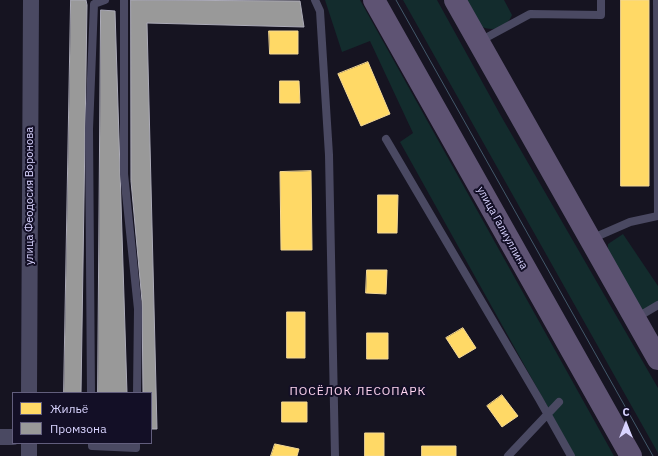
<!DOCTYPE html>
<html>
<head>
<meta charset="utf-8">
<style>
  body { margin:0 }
  #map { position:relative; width:658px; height:456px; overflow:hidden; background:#161421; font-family:"IBM Plex Sans",sans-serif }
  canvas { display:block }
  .legend { position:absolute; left:12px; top:392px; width:140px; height:52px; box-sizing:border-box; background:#130f26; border:1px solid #625e7d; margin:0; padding:5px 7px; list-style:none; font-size:12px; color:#d9d4ff }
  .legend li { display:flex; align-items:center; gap:8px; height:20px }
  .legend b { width:20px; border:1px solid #625e7d }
  .north { position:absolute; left:606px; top:404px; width:40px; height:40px; -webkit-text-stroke:3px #130f26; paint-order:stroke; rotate:0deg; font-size:11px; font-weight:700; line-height:16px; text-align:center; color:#d9d4ff }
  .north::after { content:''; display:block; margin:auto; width:14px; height:18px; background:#d9d4ff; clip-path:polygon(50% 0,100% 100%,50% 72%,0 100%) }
</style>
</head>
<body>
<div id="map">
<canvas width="658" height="456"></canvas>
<ul class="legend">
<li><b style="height:11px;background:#ffd966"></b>Жильё</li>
<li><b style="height:11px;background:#999"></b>Промзона</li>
</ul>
<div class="north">С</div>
</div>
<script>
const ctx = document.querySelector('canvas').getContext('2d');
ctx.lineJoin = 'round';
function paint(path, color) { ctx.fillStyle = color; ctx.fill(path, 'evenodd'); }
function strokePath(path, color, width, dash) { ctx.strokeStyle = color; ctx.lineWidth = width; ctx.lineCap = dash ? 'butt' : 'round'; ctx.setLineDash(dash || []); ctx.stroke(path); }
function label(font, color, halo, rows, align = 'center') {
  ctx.font = font + ' "IBM Plex Sans",sans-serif'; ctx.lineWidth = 4; ctx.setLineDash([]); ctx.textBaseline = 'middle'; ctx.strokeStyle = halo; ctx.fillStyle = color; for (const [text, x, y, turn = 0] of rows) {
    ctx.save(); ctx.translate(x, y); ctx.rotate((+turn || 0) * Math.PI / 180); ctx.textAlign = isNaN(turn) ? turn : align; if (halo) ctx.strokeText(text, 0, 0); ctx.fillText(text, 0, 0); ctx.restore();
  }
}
paint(new Path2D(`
  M325,0H360L614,456H575L400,142L413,133L370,41L342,52Z
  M403,0H437L501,116L643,362L658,388V453Z
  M467,0H504L512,15C510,22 500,29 492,29C489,29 485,28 482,27Z
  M623,234L658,286V303L643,311L608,255V244Z`), '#132c2d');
const homes = new Path2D(`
  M621,0H649V186H621Z
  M269,31H298V54H270Z
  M368,62L390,114L361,126L338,74Z
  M280,81H299L300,103H280Z
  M311,171L312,250H281L280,172Z
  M378,195H398L397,233H378Z
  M367,270H387L386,294L366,293Z
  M287,312H305V358H287Z
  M463,328L476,348L459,358L446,338Z
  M367,333H388V359H367Z
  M502,395L518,416L502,427L487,406Z
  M282,402H307V422H282Z
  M365,433H384V456H365Z
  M275,444L299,449L297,456H271Z
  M422,446H456V456H422Z`);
paint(homes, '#ffd966');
strokePath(homes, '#f4d894', 1);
const industry = new Path2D(`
  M71,0H86L87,5L81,393H64Z
  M131,0L300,1L304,27L147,23L157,429H151V393H143L142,301L131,181Z
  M101,10L115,11L127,393H98Z`);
paint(industry, '#999');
strokePath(industry, '#acabb8', 1);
strokePath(new Path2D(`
  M124,0V174L138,309L137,393
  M315,0L320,11L329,155L335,456
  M657,0L658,216
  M480,41L530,14L601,15V0
  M386,139L539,399L571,456
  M591,239L630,222L658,216
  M636,318L658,305
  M91,393L89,129L94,4L105,0
  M92,443V446L136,448V443
  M508,456L559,402`), '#4a4962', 8);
strokePath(new Path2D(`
  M29,393L31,0
  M0,437H13
  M29,456V443`), '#4a4962', 16);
strokePath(new Path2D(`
  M374,0L631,456
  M455,0L658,359`), '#5e5373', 22);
strokePath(new Path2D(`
  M396,0L653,456`), '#43596b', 1);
label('11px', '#d9d4ff', '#130f26', [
  ["улица Феодосия Воронова",30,196,-90],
  ["улица Галиуллина",502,228,61]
]);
ctx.letterSpacing = '1px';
label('12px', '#ffd6f0', '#130f26', [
  ["ПОСЁЛОК ЛЕСОПАРК",358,392]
]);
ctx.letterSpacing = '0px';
</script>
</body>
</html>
